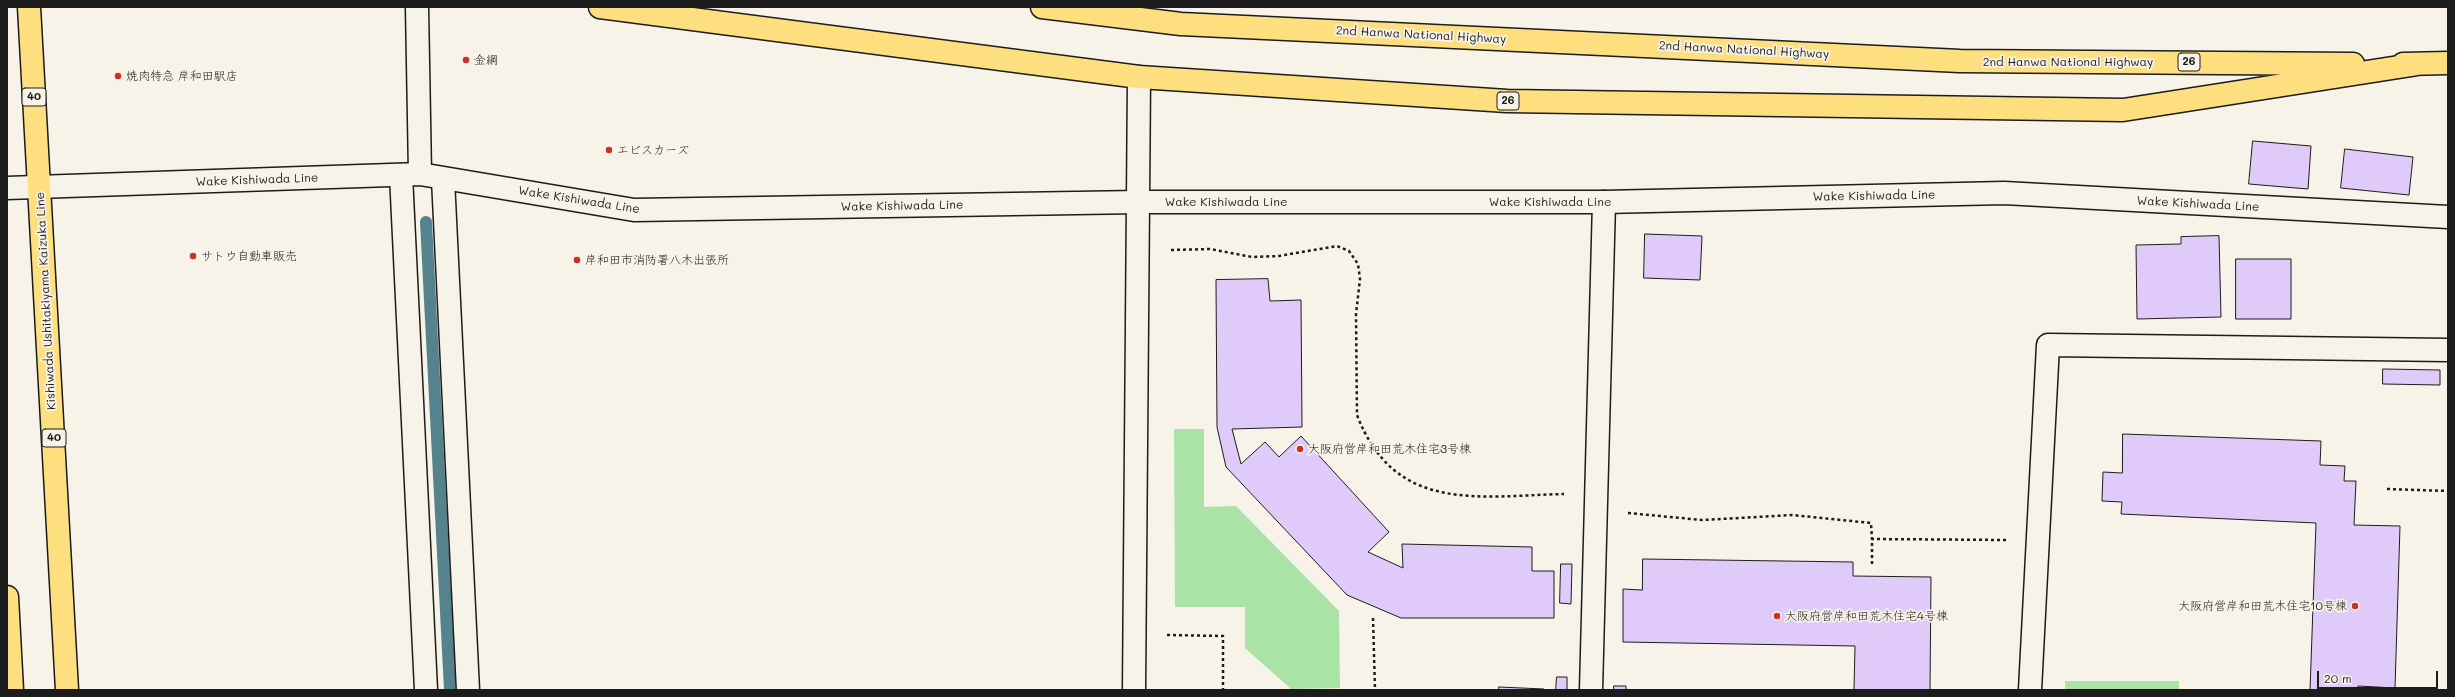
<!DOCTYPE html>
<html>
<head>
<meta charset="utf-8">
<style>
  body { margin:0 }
  #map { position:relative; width:2455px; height:697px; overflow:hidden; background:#f7f3e8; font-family:Mali,sans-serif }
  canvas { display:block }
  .frame { position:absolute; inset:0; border:8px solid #1c1c1c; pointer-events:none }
  .scale { position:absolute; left:2317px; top:671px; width:121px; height:18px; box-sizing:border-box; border:2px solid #1c1c1c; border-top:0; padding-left:5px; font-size:12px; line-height:14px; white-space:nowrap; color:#1c1c1c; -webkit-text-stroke:3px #f7f3e8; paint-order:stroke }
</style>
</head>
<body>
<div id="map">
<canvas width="2455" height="697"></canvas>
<div class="frame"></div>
<div class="scale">20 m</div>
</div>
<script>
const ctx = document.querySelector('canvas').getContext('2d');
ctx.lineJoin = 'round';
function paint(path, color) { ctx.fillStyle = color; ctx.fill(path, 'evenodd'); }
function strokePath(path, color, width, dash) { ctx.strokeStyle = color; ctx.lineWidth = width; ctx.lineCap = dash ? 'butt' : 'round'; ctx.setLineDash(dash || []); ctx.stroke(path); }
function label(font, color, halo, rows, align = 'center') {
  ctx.font = font + ' Mali,"Klee One",sans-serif'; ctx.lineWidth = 3.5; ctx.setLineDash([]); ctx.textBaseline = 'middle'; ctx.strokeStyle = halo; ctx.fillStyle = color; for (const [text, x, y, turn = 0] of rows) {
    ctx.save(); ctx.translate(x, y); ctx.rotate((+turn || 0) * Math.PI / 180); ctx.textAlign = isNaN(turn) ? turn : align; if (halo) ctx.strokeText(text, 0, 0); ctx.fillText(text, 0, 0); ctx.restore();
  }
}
paint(new Path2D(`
  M1174,429H1204V507L1236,506L1339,611L1340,688L1291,689L1245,648V607H1175Z
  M2065,681H2179V690H2065Z`), '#abe3a7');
strokePath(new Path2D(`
  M426,222L450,690`), '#55838d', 12);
const building = new Path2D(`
  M2253,141L2311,146L2308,189L2249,184Z
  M2345,149L2413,157L2409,195L2341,188Z
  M1645,234L1702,236L1700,280L1644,278Z
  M2219,236L2221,317L2137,319L2136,245L2181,244V237Z
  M2236,259H2291V319H2236Z
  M1268,279L1270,301L1301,300L1302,427L1232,429L1241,464L1265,442L1279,457L1301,436L1389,532L1368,552L1403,568L1402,544L1532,547V571H1554V618H1401L1347,595L1226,467L1217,427L1216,280Z
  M2383,369L2440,370V385L2383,384Z
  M2123,434L2321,441L2320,465L2345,466L2344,481H2356L2354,525L2400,526L2395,688L2358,686V690H2310L2316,523L2121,514L2122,502L2102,501L2103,472L2122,473Z
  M1643,559L1853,562V576L1931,577L1930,690H1854L1855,646L1623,642V589L1642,590Z
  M1561,564H1572L1571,604L1560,603Z
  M1557,677H1567V690H1556Z
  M1614,686H1626V690H1614Z
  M1499,687L1544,689V690H1499Z`);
paint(building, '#e0cafa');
strokePath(building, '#1c1c1c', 1);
const street = new Path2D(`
  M401,175L426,690
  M443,179L468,690
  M1134,690L1139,77
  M1591,690L1604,202
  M2030,690L2048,345L2448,350`);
const secondary = new Path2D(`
  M417,7L420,174
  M7,188L420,174L634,210L1139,202H1604L2004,193L2448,217`);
const primary = new Path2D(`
  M29,7L67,690
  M7,597L12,690`);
const highway = new Path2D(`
  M600,7L1139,77L1507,101L2123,110L2418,64
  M1042,7L1181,24L1960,61L2353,64
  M2403,64L2448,63`);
strokePath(street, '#1c1c1c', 25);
strokePath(secondary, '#1c1c1c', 25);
strokePath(primary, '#1c1c1c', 25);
strokePath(highway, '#1c1c1c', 25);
strokePath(new Path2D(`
  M1171,250L1210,249L1252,257L1279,256L1337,246L1349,251L1358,264L1360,279L1356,314L1357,415C1395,514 1478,496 1564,494
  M2387,489L2448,491
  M1628,513L1702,520L1792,515L1871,523L1872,539
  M1872,564V539L2006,540
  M1373,618L1375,690
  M1167,635L1223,636V690`), '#1c1c1c', 2.5, [3, 3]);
strokePath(street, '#f7f3e8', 22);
strokePath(secondary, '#f7f3e8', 22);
strokePath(primary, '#fedf80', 22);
strokePath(highway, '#fedf80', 22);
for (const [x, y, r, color] of [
  [466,60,4,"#c8321e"],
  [118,76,4,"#c8321e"],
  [609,150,4,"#c8321e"],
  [193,256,4,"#c8321e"],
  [577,260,4,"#c8321e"],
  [1300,449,4,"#c8321e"],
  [2355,606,4,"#c8321e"],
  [1777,616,4,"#c8321e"]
]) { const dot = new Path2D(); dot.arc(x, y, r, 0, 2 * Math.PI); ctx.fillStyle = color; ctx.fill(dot); strokePath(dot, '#f7f3e8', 1.5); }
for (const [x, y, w] of [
  [2189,62,22],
  [34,97,24],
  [1508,101,22],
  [54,438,24]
]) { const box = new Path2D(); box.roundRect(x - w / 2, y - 9, w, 18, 3); ctx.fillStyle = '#f7f3e8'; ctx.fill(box); strokePath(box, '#1c1c1c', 1); }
label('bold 11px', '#1c1c1c', null, [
  ["26",2189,62],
  ["40",34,97],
  ["26",1508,101],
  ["40",54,438]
]);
label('12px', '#1c1c1c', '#f7f3e8', [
  ["2nd Hanwa National Highway",1421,35,3],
  ["2nd Hanwa National Highway",1744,50,3],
  ["2nd Hanwa National Highway",2068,62],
  ["Wake Kishiwada Line",257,180,-2],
  ["Wake Kishiwada Line",1874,196,-1],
  ["Wake Kishiwada Line",579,200,9],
  ["Wake Kishiwada Line",1226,202],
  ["Wake Kishiwada Line",1550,202],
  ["Wake Kishiwada Line",2198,204,3],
  ["Wake Kishiwada Line",902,206,-1],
  ["Kishiwada Ushitakiyama Kaizuka Line",46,301,-93]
]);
label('12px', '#1c1c1c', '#f7f3e8', [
  ["金綱",474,60],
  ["焼肉特急 岸和田駅店",126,76],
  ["エビスカーズ",617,150],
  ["サトウ自動車販売",201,256],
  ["岸和田市消防署八木出張所",585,260],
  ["大阪府営岸和田荒木住宅3号棟",1308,449],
  ["大阪府営岸和田荒木住宅10号棟",2347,606,"right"],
  ["大阪府営岸和田荒木住宅4号棟",1785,616]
], 'left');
</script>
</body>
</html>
